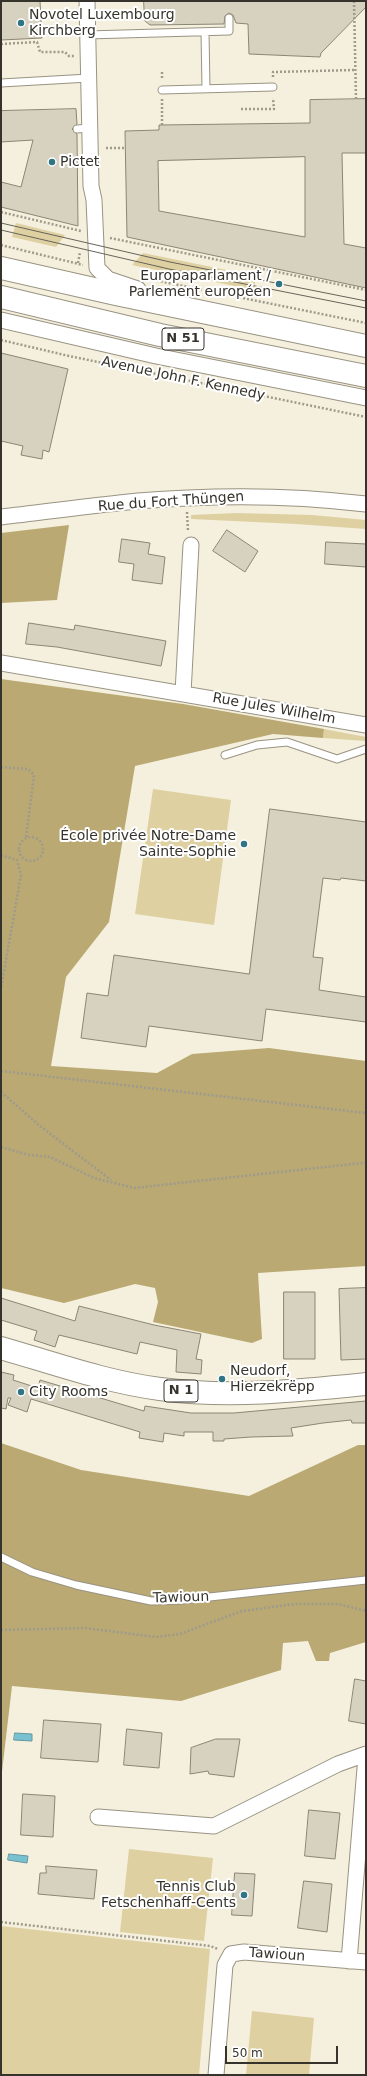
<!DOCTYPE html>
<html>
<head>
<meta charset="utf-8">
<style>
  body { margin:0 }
  #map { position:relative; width:367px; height:2076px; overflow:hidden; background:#f5f0dd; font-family:"DejaVu Sans",sans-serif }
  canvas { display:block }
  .frame { position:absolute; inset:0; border:2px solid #35332c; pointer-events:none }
  .scale { position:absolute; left:225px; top:2046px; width:113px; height:18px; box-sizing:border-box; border:2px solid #35332c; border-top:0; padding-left:5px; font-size:12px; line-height:14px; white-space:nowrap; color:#35332c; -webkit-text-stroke:3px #fff; paint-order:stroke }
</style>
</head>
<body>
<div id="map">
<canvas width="367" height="2076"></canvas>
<div class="frame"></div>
<div class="scale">50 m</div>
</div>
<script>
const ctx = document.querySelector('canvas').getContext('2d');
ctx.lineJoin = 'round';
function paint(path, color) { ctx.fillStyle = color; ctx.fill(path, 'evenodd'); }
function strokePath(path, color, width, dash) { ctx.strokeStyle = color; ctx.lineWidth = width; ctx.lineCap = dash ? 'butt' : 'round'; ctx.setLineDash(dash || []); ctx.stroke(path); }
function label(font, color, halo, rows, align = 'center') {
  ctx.font = font + ' "DejaVu Sans",sans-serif'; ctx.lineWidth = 4; ctx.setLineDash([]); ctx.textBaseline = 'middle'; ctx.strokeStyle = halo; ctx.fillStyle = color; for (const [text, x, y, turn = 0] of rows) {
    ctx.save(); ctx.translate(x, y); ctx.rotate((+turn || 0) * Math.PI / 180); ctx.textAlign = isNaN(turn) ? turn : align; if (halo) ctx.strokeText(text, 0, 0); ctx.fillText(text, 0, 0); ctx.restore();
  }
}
paint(new Path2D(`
  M16,223L65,235L56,247L12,237Z
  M143,253L256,276L254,290L132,265Z
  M236,513L312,515L366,520V529L296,524L191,519V515Z
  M324,729L366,737V741L323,738Z
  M153,789L231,800L214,925L135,914Z
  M129,1849L213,1858L204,1941L120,1932Z
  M1,1926L210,1949L199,2075H1Z
  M252,2011L314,2018L309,2075H246Z`), '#dfd0a2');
paint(new Path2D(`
  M69,525L57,600L1,603V533Z
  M1,679L183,704L324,729L323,738L273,734L135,766L109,922L66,977L51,1066L157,1073L192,1054L269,1048L366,1061V1266L258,1273L262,1339L252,1343L153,1322L158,1302L155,1288L135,1284L64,1303L1,1288Z
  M1,1443L81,1470L249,1496L358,1445H366V1642L330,1653L329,1661H316L308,1641L283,1643L281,1670L181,1701L12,1686L1,1780Z`), '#baa972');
const water = new Path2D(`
  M15,1733L32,1734V1741L14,1740Z
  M9,1854L28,1856L27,1863L8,1860Z`);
paint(water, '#78c1d1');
strokePath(water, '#6496a0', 1);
const building = new Path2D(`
  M1,1H40L42,38L1,40Z
  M144,1H366V7L321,53L320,57L249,54L248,24L236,23L233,15L229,13L225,16L224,24L150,25L145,21Z
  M366,99V153H342L344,244L366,248V288L127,237L125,131L159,130V125L310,123V100ZM305,157V237L159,211L158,161Z
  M76,109L77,124L72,129L77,134L78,226L1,207V182L21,187L33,140L1,142V111Z
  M1,353L68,369L49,452L43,450L42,459L21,455L23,446L1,441Z
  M227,530L258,551L245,572L213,551Z
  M122,539L150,543L148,554L165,557L162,584L132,580L134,564L119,562Z
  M326,542L366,544V567L325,564Z
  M29,623L74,630L75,625L166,641L161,666L57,647L26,644Z
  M270,809L366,822V881L341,878L340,880L323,878L313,957L323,958L319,990L366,997V1022L266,1009L262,1041L149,1026L146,1047L81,1038L87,993L108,996L114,955L249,974Z
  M366,1288V1359L341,1360L339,1289Z
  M284,1292H315V1359H284Z
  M1,1298L75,1321L79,1306L154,1325L201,1334L196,1359L202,1360L201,1374L176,1372L177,1350L140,1342L137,1354L59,1335L55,1347L34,1340L37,1331L1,1320Z
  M1,1372L14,1375L13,1380L38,1388L40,1380L144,1411L145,1406L191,1413H234L366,1401V1423H352L351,1420L323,1423L291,1428L293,1436L251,1437L224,1439V1441H213V1432H184V1436L164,1433L163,1442L139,1438L140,1432L31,1399L27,1412L8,1405L11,1398H8L6,1409L1,1408Z
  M355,1679L366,1681V1724L349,1721Z
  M44,1720L101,1724L98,1762L41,1758Z
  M127,1729L162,1733L159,1768L124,1765Z
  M216,1739H240L234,1777L209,1774L208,1771L190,1774L191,1748Z
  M23,1794L55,1796L53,1837L21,1835Z
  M309,1810L340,1813L335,1859L305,1856Z
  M46,1866L97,1870L94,1899L38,1894L40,1873H46Z
  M235,1873L255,1874L252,1916L232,1915Z
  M304,1881L332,1884L327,1932L298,1928Z`);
paint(building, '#d7d1bf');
strokePath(building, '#8b8574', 1);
const lane = new Path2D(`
  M205,32L206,89
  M87,35L229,31V18
  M1,83L89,78
  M162,90L273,87
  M77,129L90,128
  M225,755L257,745L287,742L337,759L366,749
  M1,1557L32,1572L76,1585L151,1601L182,1600L366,1580`);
const street = new Path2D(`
  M87,1L91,186L94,200L97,268L108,279L138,289
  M1,320L156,356L366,398
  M1,517C63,510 125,500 188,498C248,495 307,497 366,504
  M1,663L366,725
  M183,693L191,545
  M98,1817L214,1826L338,1764L366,1754
  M349,1961L366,1756
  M216,2075L225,1965L231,1954L244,1952L366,1962`);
const primary = new Path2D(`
  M1,268L116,294L366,346
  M1,297L160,335L366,376
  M1,1348C53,1363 106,1382 160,1389C229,1398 297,1391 366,1384`);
strokePath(lane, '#999382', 9);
strokePath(street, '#999382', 17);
strokePath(primary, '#999382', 24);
strokePath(new Path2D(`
  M354,1L356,99
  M1,44L37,42L40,52H65L69,56H74
  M162,72V80
  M273,77V72L355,70
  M162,99V125
  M241,109H274L273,98
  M106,148H125
  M1,212L81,231
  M110,238L366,290
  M1,245L83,265
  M78,263L80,252
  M149,279L366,323
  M1,340L69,356L366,417
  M187,512L188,531
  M1,767L28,769L34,775L26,838
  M19 849a12 12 0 1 1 24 0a12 12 0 1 1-24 0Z
  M1,855L17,860L21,875L1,989
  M1,1071L366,1113
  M1,1092L40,1126L111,1180
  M1,1147L29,1155L50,1157L94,1178L134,1188L362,1163L366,1164
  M1,1630L86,1628L156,1637L180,1634L242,1611L295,1604H338L366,1611
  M1,1922L210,1946L218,1949`), '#9e9a8c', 2.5, [2, 2]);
strokePath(lane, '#fff', 7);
strokePath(street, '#fff', 15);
strokePath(primary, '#fff', 22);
strokePath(new Path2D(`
  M1,223L170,262L366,301
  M1,230L169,269L366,308`), '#66645a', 1);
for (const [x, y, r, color] of [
  [21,23,4,"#307583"],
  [52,162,4,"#307583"],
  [279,284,4,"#307583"],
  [244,844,4,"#307583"],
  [222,1379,4,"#307583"],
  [21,1392,4,"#307583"],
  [244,1895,4,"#307583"]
]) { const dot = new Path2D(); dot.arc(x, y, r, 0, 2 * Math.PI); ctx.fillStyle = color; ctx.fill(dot); strokePath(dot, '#fff', 1.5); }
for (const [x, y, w] of [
  [183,339,42],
  [181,1391,34]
]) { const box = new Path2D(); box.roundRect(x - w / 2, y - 11, w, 22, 3); ctx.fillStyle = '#fff'; ctx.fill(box); strokePath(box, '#35332c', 1); }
label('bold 13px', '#35332c', null, [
  ["N 51",183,339],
  ["N 1",181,1391]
]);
label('14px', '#35332c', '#fff', [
  ["Novotel Luxembourg",29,15],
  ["Kirchberg",29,31],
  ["Pictet",60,162],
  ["Europaparlament /",271,276,"right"],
  ["Parlement européen",271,292,"right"],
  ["École privée Notre-Dame",236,836,"right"],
  ["Sainte-Sophie",236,852,"right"],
  ["Neudorf,",230,1371],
  ["Hierzekrëpp",230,1387],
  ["City Rooms",29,1392],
  ["Tennis Club",236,1887,"right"],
  ["Fetschenhaff-Cents",236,1903,"right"]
], 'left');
label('14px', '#35332c', '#fff', [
  ["Avenue John F. Kennedy",183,379,12],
  ["Rue du Fort Thüngen",171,502,-4],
  ["Rue Jules Wilhelm",274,709,10],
  ["Tawioun",181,1598,-2],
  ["Tawioun",277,1955,4]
]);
</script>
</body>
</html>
